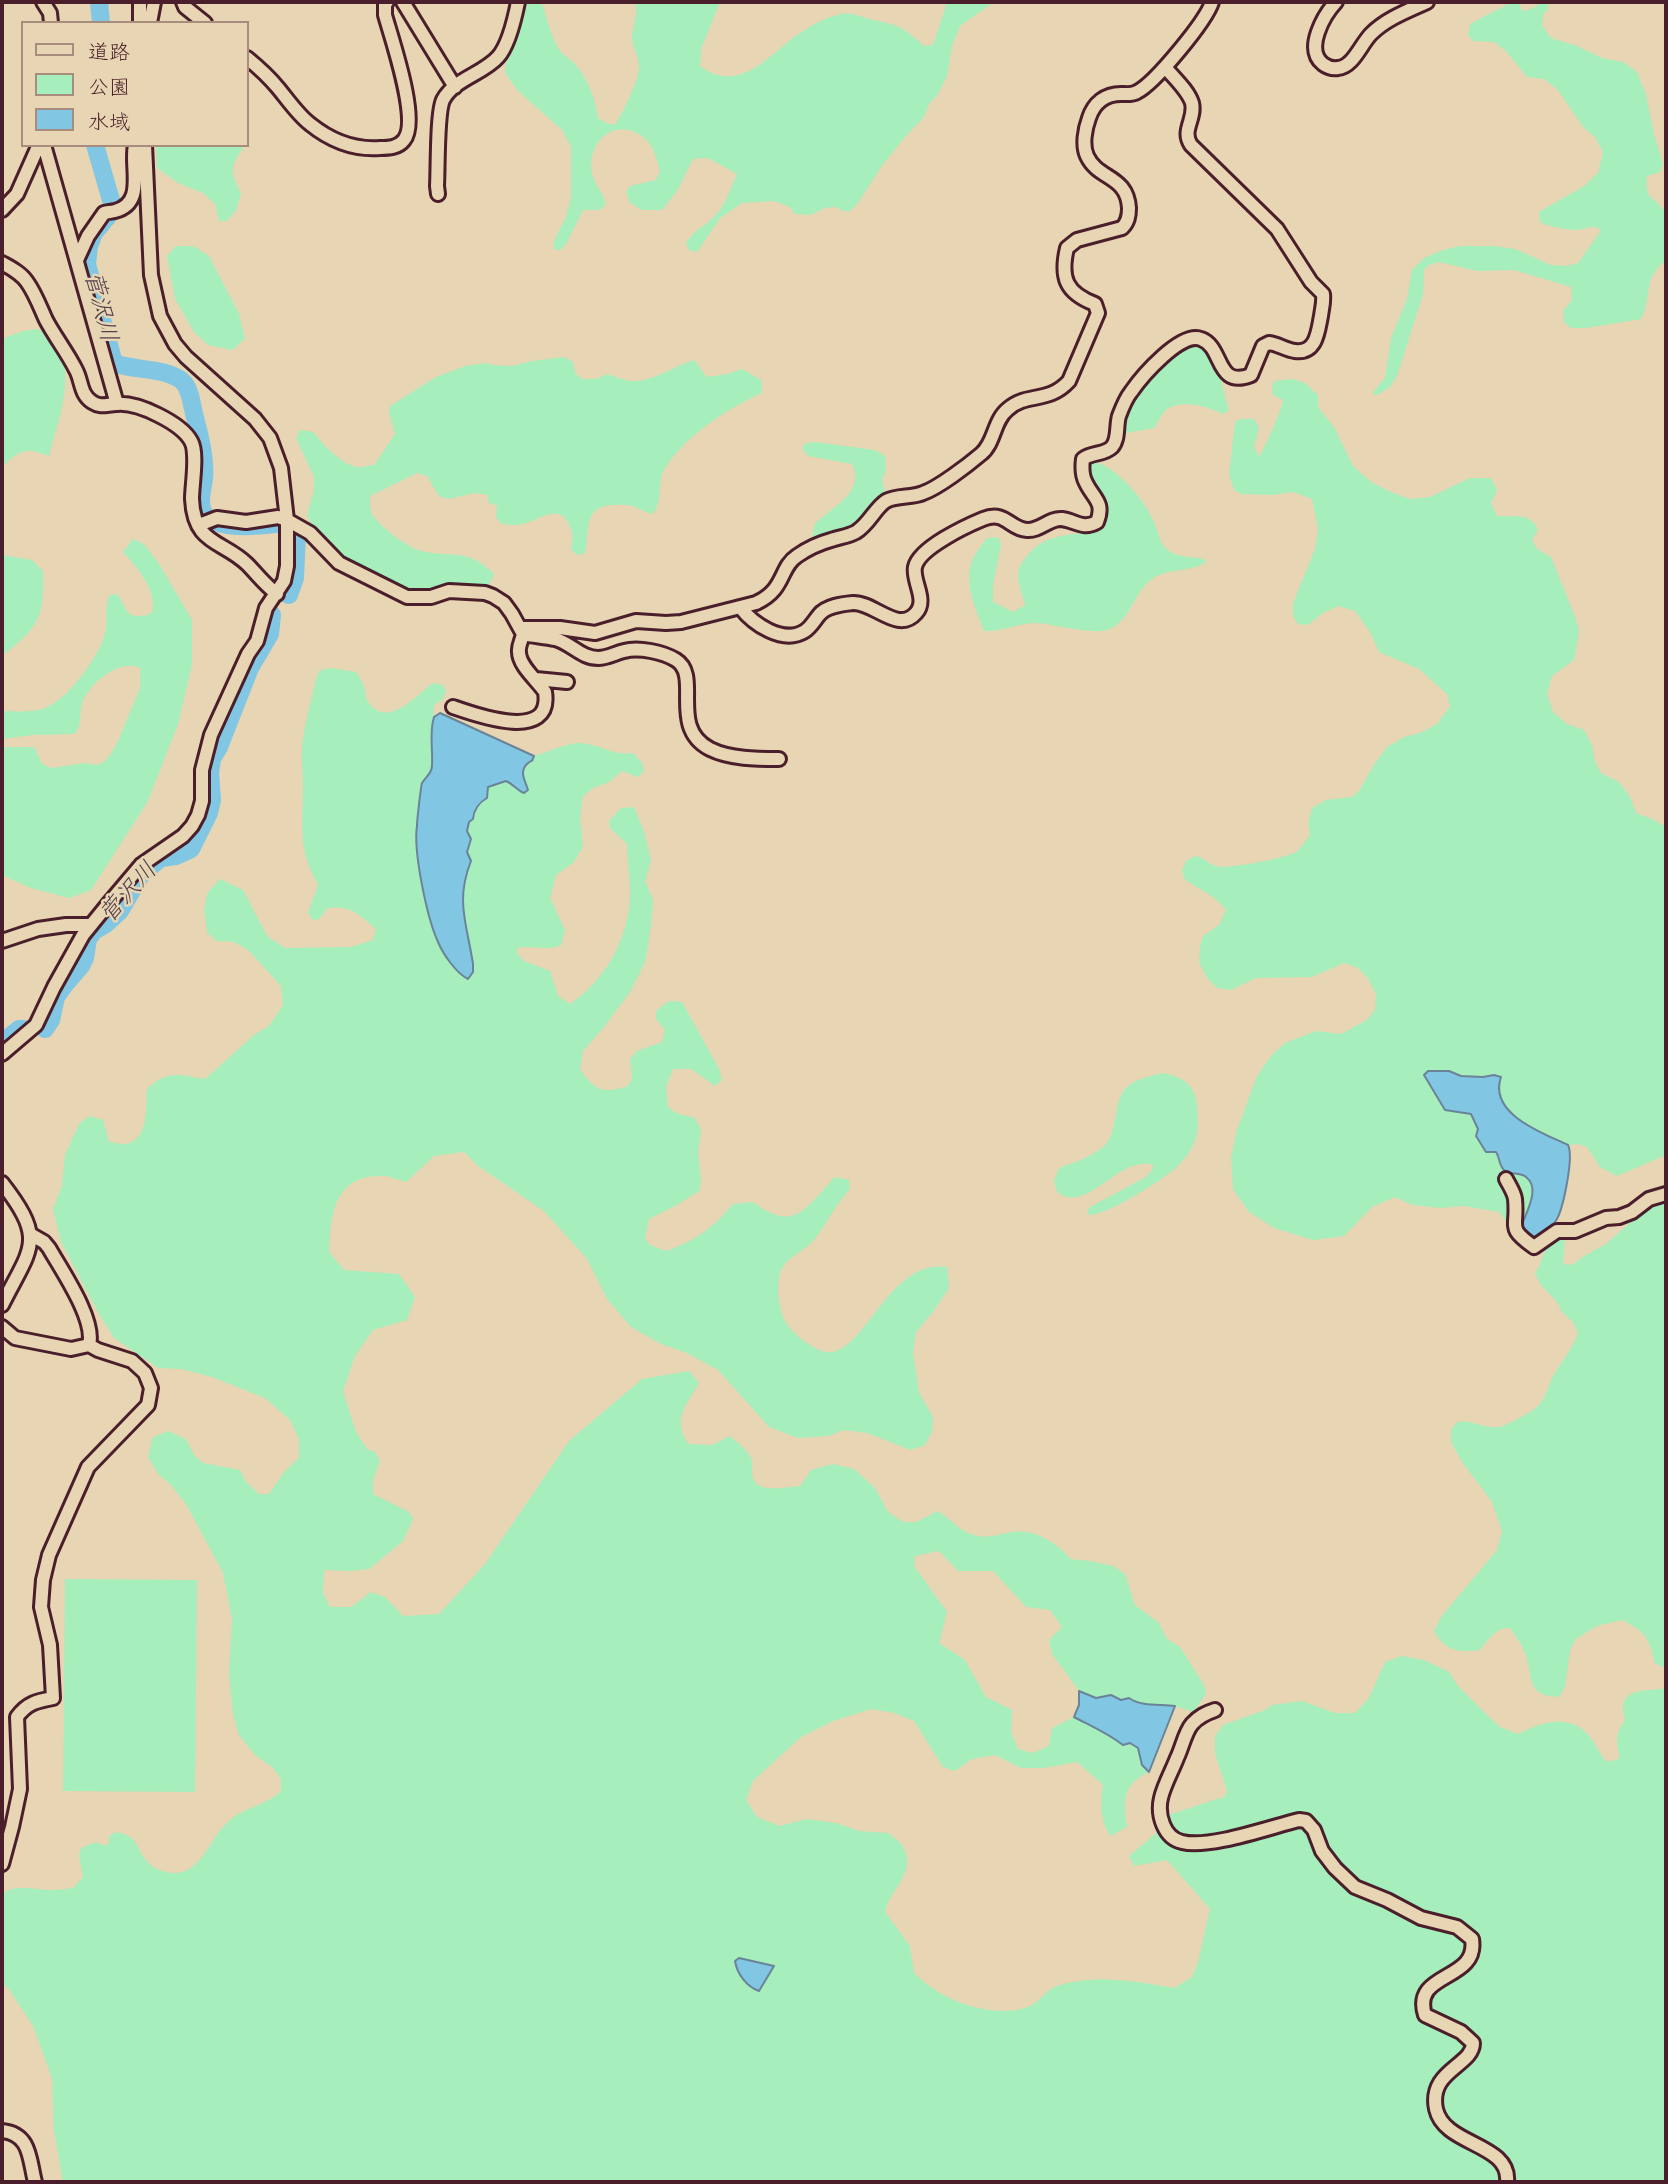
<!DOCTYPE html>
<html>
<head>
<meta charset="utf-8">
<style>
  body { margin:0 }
  #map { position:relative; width:1668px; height:2184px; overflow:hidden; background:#e7d5b3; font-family:Itim,"Klee One",sans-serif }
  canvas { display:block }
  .frame { position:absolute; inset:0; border:4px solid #4a1f2b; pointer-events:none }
  .legend { position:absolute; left:21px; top:21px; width:228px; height:126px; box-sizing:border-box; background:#e7d5b3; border:2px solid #a88c7d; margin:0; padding:9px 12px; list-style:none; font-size:21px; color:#4a1f2b }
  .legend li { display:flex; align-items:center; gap:14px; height:35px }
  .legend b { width:35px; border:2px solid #a88c7d }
</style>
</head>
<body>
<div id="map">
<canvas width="1668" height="2184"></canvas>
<div class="frame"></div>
<ul class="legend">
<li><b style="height:9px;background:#e7d5b3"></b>道路</li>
<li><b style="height:19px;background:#a6efbd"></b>公園</li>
<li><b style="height:19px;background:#81c6e2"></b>水域</li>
</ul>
</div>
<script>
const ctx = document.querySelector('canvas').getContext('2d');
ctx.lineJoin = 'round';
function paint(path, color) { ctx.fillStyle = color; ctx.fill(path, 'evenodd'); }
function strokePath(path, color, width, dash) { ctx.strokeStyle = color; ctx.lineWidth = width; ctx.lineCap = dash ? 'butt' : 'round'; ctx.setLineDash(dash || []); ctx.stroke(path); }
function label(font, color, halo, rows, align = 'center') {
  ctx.font = font + ' Itim,"Klee One",sans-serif'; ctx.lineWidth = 5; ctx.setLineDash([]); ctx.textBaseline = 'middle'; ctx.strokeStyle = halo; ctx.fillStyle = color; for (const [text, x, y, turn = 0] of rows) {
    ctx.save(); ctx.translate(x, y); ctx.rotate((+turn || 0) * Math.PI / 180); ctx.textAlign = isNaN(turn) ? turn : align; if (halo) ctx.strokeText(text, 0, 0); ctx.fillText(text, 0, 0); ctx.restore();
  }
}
paint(new Path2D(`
  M524,2H537L543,6C547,20 551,35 558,48C561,54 569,58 574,63C587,77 595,98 598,118L608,124H616C623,111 639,80 639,67C639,56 631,46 632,34C634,22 638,14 635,2H720L701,49L700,66C739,95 768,56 797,35C810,26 826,17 841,14C851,12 864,18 873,20C901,26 903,27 924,46L933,45L947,2H994L960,26L952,46L947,76L938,94L929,104L924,117L904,138L881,167L858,203L850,211H843L836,207L825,208L810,215L795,214L790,207L774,201L742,203L720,218L697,252L689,250L686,243C693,231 705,226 715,216C725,206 731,187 737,174L708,158L693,159L677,191L662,210H642L630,203L626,192L630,186L656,180L660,172C657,161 654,145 644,138C619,118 593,135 591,164C590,180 602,190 606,204L600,210H583L566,244L560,250H555L553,243L566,217L571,197V147L562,130L518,91L505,73L506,63L514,45Z
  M1512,2H1519L1521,9L1526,11L1545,2L1548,4V9L1543,15L1542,25L1551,38L1577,46L1602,58L1623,62L1637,72L1646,95L1654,135L1663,164L1660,172L1647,176C1644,205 1658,195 1665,214C1668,227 1666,247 1666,260C1641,280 1653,297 1641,319L1586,328H1571L1564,322L1563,311L1572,300L1571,287L1514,270L1477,271L1439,262L1429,265L1424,270L1423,294L1397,376L1390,387L1377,395H1374L1373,392L1385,378L1391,338L1407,299L1412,270L1424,258L1443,250L1460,246H1494L1515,249L1551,265L1566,266L1578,263L1600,232L1599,228C1590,225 1585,230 1575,230C1568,230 1546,226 1540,222L1539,212L1584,186L1598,173L1603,152L1595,137L1584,128L1557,89L1544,79L1527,77L1506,51L1494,42L1473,41L1468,35L1470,24Z
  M156,145H242L243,148C228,170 231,171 241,194L236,210L227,221H219L215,204L203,193L178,183L157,168Z
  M176,246H193L209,256L239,314L245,339L232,350L208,345L194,332L175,299L167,256Z
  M37,329C86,352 59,417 49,456C25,447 19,450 2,467V339L23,331Z
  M1191,341C1196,344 1203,346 1207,349C1219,358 1223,394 1229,410L1223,414C1208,407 1183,399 1167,409C1162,413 1158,422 1154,428L1126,433L1122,430L1126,405L1154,368Z
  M564,357L573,362L575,373L582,379H596L607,374C615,376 626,382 635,381C653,381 675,366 694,360L707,377L727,374L742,369L761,380L762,393C729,407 679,440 663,472C657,485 663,504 652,514C644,512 639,508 632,506C625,504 616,505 610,505C583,507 589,535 585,553L578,555L571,550C571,544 573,538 572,533C563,498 541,520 522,524C514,526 508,525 500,523L496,517L497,506L488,502V495L475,493L448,499L439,496L427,476L417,473L370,496C370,501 370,508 371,512C376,524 406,546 418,550C448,559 467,546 494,574L488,587L481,591L405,592L364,570L334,550L312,525L307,515L314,490V477L296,438L300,430L313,432C324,445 339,463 357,467C362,468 369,465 374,465L395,434L389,413L390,406L436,377L465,366L486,363L492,365L512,366L532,361Z
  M1292,379L1305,383L1318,395V407L1334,427L1353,466L1371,482L1391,492L1410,499L1430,497L1470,478H1491L1497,490L1491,503L1497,516C1514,518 1530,511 1538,530L1532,540L1537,549L1551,557L1575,617L1579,631L1574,660L1552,676L1547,694L1553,712L1567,724L1584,730L1592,745L1595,762L1601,773L1619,782L1630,797L1636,813L1652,819L1666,827V1155L1617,1176L1600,1167L1587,1147L1578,1144L1568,1145L1526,1125L1505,1110L1498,1086L1500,1078C1493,1075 1491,1077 1483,1077C1471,1077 1460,1076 1449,1071C1463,1099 1476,1129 1497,1153C1507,1165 1521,1171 1531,1182C1533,1198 1531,1216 1518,1226L1507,1222L1499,1212L1464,1206L1441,1208L1412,1205L1395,1197L1372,1207L1344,1236L1313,1240L1274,1228L1249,1212L1233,1189L1231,1157L1237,1130L1257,1076L1270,1057L1285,1043L1316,1031L1341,1034L1367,1020L1375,1010L1376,994L1367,977L1358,968L1344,963L1312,977L1256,978L1231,990L1217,988L1207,978L1199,962L1200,946L1203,936L1219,925L1226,910C1215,895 1200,890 1185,880L1182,871L1186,861L1195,856C1205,858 1207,863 1215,866C1224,870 1287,858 1296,852C1301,848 1306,840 1310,835L1308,823L1312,808L1326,800L1352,797L1359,791L1373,766L1387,747L1404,737L1420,733L1437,724L1450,706L1447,694L1419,669L1379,652L1370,632L1355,611L1338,606L1323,613L1308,625L1298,624L1293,616V603L1315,549L1318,529L1312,499L1293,492L1272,495L1241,494L1234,490L1229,474L1235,422L1240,419H1254L1259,428L1254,447L1259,456C1264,451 1282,408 1283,400L1273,395L1272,387L1274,381Z
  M815,442L875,450L885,456L886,470L882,479L885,493L883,502L871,524L821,541L812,536L815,524C831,507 866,493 852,464L808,456L802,448L806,443Z
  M1091,461C1116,465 1146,501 1155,525C1160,536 1159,545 1171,552C1179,557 1194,557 1204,559L1206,562C1193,572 1170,568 1155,577C1134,589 1132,619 1110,629C1095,636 1054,624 1036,623C1018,623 1002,632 984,631C975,608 962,580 974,556C978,549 983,543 987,538L998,537L1001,545L993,584V602L1013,612L1025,605C1023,595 1017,583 1018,572C1019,567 1022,562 1026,557C1046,532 1068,537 1097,530L1102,522L1083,466Z
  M133,539L144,544L159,564L192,620V664L178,724L148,801L91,890L69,898L31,888L2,875V747H34L42,764L51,768L85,763L97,765L104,762L111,754L118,741L140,688V668C119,658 89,684 82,703C79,715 83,725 74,734L32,735L2,739V711C16,711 32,713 45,708C68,699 96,660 104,637C109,624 103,607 110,595L117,594C129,610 123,619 148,615L153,611C155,587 138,569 123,552Z
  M2,555L32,560L43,571C44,618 39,627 2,656Z
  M330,668L356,672C359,677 363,682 364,687C366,692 365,698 368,702C388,730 416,695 433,683L443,685L446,691L442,700L435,704L433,710L434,717L431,729L432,766L430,774L422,784L421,803L416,829L418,867L434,932L439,945L455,969L473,964L462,897L467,872V852L470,846L467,831L469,822L473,819C474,809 478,803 487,798L488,787L506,781L515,785L520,792L526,785L522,774C525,766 531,763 534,756C548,752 564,744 578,743C600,743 610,756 633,753L642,763L644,771L638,777L622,771L609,782L593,788L583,796L580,817L583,847L573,863L556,875L550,898L565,930L561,945L553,948L519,947L516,952L524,961L550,971L558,996L570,1004C605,980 627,941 630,899C631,881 627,862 627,844L610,828L609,821L621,808L634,807L644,832L651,860L645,881L653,900L651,926L645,962L630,992L604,1027L583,1051L580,1069C595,1091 602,1094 628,1086L632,1078L630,1059L637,1051L662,1042L665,1030L656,1019V1011L669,1001L682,1002L719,1069L722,1080L715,1086L691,1069H673L666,1087L668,1107L676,1113L695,1118L701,1130L698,1152L701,1181L699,1191L677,1205L649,1219L645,1239L650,1245L666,1251C695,1241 713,1228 733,1204L753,1202C795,1234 806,1207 835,1177L849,1180L850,1189C834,1206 827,1224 813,1241C805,1250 792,1255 784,1265C774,1278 778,1307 785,1321C791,1333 818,1355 832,1352C843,1350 851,1341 858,1334C882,1307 905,1261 947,1267L949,1288L933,1312L916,1332L913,1353L919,1393L933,1417L932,1432L925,1445L911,1450L867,1433L844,1430L829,1436L798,1438L769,1427L718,1370L687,1353L661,1344L631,1327L607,1299L587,1259L544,1211L478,1166L464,1152L434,1156L406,1182C398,1180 388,1175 379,1176C333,1177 331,1216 329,1252L344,1270L399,1274L415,1297L407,1320L373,1330L355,1356L343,1391L356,1432L367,1449L375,1452L380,1461L373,1480V1494L409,1512L413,1519L403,1541L369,1569L350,1571L324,1570L323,1593L330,1607H351L371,1592L385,1597L403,1616L439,1614L485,1564L569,1441L642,1379L689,1371L699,1383C686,1406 672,1418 688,1444L712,1445L730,1436C738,1443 749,1451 752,1461C753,1467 751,1473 753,1478C758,1494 787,1487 800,1486L811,1470L833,1464L854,1469L875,1488L888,1512L903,1522H916L938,1511C951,1519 959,1531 974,1535C987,1539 1000,1534 1013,1532C1036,1529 1056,1543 1071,1559L1090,1561L1113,1566L1125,1574L1135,1605L1159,1623L1167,1639L1180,1647L1204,1685L1206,1694L1193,1712C1187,1710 1181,1708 1175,1706C1160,1703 1142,1707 1129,1698L1121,1700L1111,1695L1097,1698L1079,1691L1052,1654L1049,1640L1062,1627L1050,1610L1026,1607L993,1571H958L939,1551L915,1556L914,1566L947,1612L939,1643L965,1660L986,1697L1012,1710L1011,1732L1018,1749L1032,1753L1049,1746L1052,1728L1074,1717C1091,1726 1107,1733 1122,1745L1130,1743L1138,1748L1142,1765L1149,1772C1122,1785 1123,1800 1127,1827L1110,1836C1100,1819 1100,1804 1103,1785L1077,1762L1044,1768H1021L995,1755L972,1759L955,1771L943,1767L914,1721L894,1713L871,1709L833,1721L801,1737L753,1781L746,1800L757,1817L779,1826L807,1819L836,1823L859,1831L888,1833C893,1837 902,1843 904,1849C916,1873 889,1891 885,1912L910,1946L914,1973C921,1979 927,1985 935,1990C959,2006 1004,2019 1032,2005C1041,2000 1047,1989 1057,1986C1095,1974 1136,1981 1174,1988L1192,1977L1198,1962L1210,1909L1167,1860L1134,1866L1129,1856L1161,1829L1167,1815C1187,1810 1205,1802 1224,1797L1227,1791L1215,1754V1736L1223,1725L1265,1710L1272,1705L1302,1701L1335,1713H1355L1369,1698L1385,1662L1402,1656L1424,1660L1449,1672L1458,1686L1484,1712L1500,1727L1518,1734C1537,1724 1563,1715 1582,1729C1592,1737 1598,1750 1605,1761H1612L1620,1758C1616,1743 1615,1733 1625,1720C1615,1686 1645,1692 1666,1688V2182H63L54,2131L52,2078L33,2026L8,1988L2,1983V1940L4,1939C5,1927 0,1903 3,1895C9,1883 40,1890 51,1890C58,1890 66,1889 73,1888L83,1877L79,1855L81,1848L96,1842L105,1846L109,1843V1836L116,1832C143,1837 134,1853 153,1867C155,1868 160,1870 163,1871C200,1883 207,1839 230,1820C245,1807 267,1805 281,1791V1779L272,1767L255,1755L239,1735L233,1714L229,1674L232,1619L223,1573L186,1504L170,1484L158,1474L148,1457L153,1437L168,1431L186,1439L194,1455L203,1463L240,1470L246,1482L259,1494H269L284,1472L299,1458V1439L290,1420L265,1398L212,1377L181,1369L158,1368L114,1338L98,1312L61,1242L53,1209L62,1185L65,1155L79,1124L89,1116L103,1120L109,1142C114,1142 121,1145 126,1144C150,1139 145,1107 147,1089C168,1069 179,1075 205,1079L255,1034L269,1026L283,1005L281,986L248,950L234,942L216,941L207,932L204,909L208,892L220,879L243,890L267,936L285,948L351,947L373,940L376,929C359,915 351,905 328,908L319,919L313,920L308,913L318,885C297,847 303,825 303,785C303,773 301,760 302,748C304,724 311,702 316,679L319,671Z
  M1162,1073C1182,1077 1195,1083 1197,1106C1198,1118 1199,1132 1194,1143C1191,1150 1184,1160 1178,1166C1164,1179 1108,1215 1089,1215L1087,1211L1090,1207L1146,1177L1152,1170L1153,1165C1122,1156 1096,1202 1067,1197C1063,1196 1060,1194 1057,1192L1054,1181L1059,1168C1073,1163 1091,1157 1103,1147C1120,1132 1111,1102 1127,1087C1135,1079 1151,1076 1162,1073Z
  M1666,1196V1669L1655,1663C1648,1637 1647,1633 1622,1620L1597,1626L1576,1639L1570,1650L1565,1687L1559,1697C1524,1696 1534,1676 1525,1653C1522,1644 1515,1636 1510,1628C1496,1627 1488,1640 1480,1650C1458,1653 1445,1651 1434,1631L1441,1617L1497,1550L1502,1531L1492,1502L1462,1462L1451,1442V1430L1457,1422C1472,1419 1484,1429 1500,1427C1507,1425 1534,1411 1538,1406C1546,1398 1548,1386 1553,1376C1562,1361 1572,1349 1578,1333L1573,1322L1562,1312L1557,1302L1540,1284L1535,1273C1547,1255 1541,1246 1558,1233L1565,1237L1563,1264L1572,1265L1584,1256L1606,1244L1630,1223L1650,1201Z
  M65,1579L197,1580L195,1792L63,1791Z`), '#a6efbd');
const water = new Path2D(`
  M440,713L534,756C530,765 535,757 527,764C519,772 525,780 528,790L524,793C518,791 513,784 506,781L488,787L487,798C478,803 474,809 473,819L469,822L467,831L471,839L467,852L471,861C455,901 467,924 473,964V972L468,979C456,973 443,954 438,942C427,918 413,851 417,826C417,819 421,786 422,783C426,776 432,774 432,765C433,748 429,733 434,717Z
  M1428,1071H1449L1461,1076L1483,1077L1494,1075L1501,1077C1488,1114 1543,1133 1568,1145C1574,1157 1563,1212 1555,1222C1550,1230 1540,1235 1533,1240L1521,1228C1524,1215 1542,1189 1526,1177C1520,1172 1511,1175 1505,1171C1499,1167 1500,1158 1496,1152H1486L1476,1136L1478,1129L1471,1114L1445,1110L1424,1075Z
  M1079,1691L1096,1698L1111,1695L1121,1700L1129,1698C1142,1707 1160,1704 1175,1706L1149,1772L1142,1765L1138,1748L1130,1743L1123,1745C1107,1733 1091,1726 1074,1717L1079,1705Z
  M739,1958L774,1966L759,1991C747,1987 737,1974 735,1961Z`);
paint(water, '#81c6e2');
strokePath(water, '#6b8399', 2);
strokePath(new Path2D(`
  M99,2L101,23
  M95,145L113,207L110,214L94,233L89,246L87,264L114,363C135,371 162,367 181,380C189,386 191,399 193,409C198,431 206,455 204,478C203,488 199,499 202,509C209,532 258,526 276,524
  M289,595L295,578L297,534
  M45,1029L51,1020L56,997L63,987L81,966L85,958L88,939L94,931L106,924L120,911L141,875L161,858L176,856L191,849L209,813L212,800L210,773L212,759L219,747L250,668L270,634L272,615
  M2,1043L19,1029H24`), '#81c6e2', 18);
const minor = new Path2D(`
  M43,2L50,13L51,23
  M183,2L185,7L205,23
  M403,2L455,87
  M1336,2C1324,15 1304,49 1323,64C1327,67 1332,69 1338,68C1353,67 1361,44 1371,34C1386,19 1407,11 1427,2
  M140,23V2
  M150,23L154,2
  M247,58C258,67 269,77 278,88C288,100 298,115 310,124C331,141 353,150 380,148C388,148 398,148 404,140C420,121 392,40 385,15V4L387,2
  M44,145L117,404
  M438,194L437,186C438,169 437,113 443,100C454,79 483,74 498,57C508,46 515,17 518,2
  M2,210L17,194L37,149L41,145
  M77,260L88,236L104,213C107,212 111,212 115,211C146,203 130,167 135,145
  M2,263C11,268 21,273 27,282C35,293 40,307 46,320C55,337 67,352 76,370C82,381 80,394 92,402C101,408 107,404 117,404C138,402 181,423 191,441C198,453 192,484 192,499C194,545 222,540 247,564C257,574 265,585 277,594
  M199,525L217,518L246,522L278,517L287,520L310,533L339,563L407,597H431L449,591L485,593L493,596L504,603L512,614L523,634C522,640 518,646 519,652C519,666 537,680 545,692C553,743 476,715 453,707
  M740,607C753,624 783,645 805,631C811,627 814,621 819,615C826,606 842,604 853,603C874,602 898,634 916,613C928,600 912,581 915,567C919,548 966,526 983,519C1006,510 1009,529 1027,530C1040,531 1049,518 1062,519C1076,521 1083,530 1097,522C1105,502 1093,498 1086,483C1082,476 1082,467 1083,459C1092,452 1104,455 1112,447C1119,439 1116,426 1119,416C1122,408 1126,398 1131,392C1142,376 1181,331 1201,339C1224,347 1215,389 1251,375L1263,346L1269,343C1278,344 1286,350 1295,351C1317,354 1318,330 1321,316C1322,308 1324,302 1323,294L1311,282L1277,229L1191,145C1181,130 1196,119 1192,103C1188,90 1173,77 1165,67
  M520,628H560L595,633L636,621L666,623L681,622L756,603C786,589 779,568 797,556C807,549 820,543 831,540C840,537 849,536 856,532C869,524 875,508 886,501C897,495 912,498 923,493C938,488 968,465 981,454C995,443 993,421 1008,409C1027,392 1048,404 1069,381L1098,313L1095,304C1066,293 1060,278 1067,248L1077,240L1122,228C1128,222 1129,216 1129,208C1127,175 1098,180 1087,156C1082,145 1085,129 1089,118C1094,103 1105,94 1121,94C1126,94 1132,95 1137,92C1155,83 1206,21 1212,2
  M523,634C533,636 545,637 555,639C571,643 581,658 598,658C608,658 615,653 624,651C639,647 663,652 676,660C702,676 668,727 710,749C730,759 757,759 779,759
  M536,679L567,682
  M2,941L38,929L66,925H91
  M2,1054L36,1025L54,987L83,935L109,903L141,865L183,836L192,826L198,815L202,801V770L211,735L248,654L257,641L266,608L284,581L287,566V520L281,468L270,438L255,419L186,357L175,344L160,316L151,275L145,145
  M1506,1179C1509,1185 1514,1192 1515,1199C1518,1229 1506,1227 1534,1247L1557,1231H1575L1606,1218L1619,1217L1632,1212L1649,1199L1666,1194
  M2,1183C47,1241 31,1247 2,1305
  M30,1234L44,1242L49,1248C62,1271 96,1320 89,1345
  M2,1327L15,1338L71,1349L89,1345
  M1215,1710C1206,1713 1199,1716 1192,1724C1185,1732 1182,1748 1177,1758C1172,1771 1164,1785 1161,1798C1157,1815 1164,1838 1182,1842C1209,1849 1270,1827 1299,1820L1306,1821L1314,1830L1322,1851L1335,1868L1355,1887L1387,1900L1421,1918L1457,1927L1472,1939C1479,1982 1411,1971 1425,2015L1461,2032L1473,2043C1473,2066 1428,2070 1436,2109C1444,2146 1511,2143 1507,2182
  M2,1864L12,1827L20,1789L17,1717C27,1703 37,1701 53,1698L50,1645L41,1607L43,1580L49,1555L88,1467L148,1405L151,1388L145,1373L132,1361L98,1350L89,1345
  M2,2131C31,2134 29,2159 35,2182`);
strokePath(minor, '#4a1f2b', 18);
strokePath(minor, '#e7d5b3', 12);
label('italic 24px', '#554050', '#e7d5b3', [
  ["菅沢川",100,307,76],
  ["菅沢川",129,893,-48]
]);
</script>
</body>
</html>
